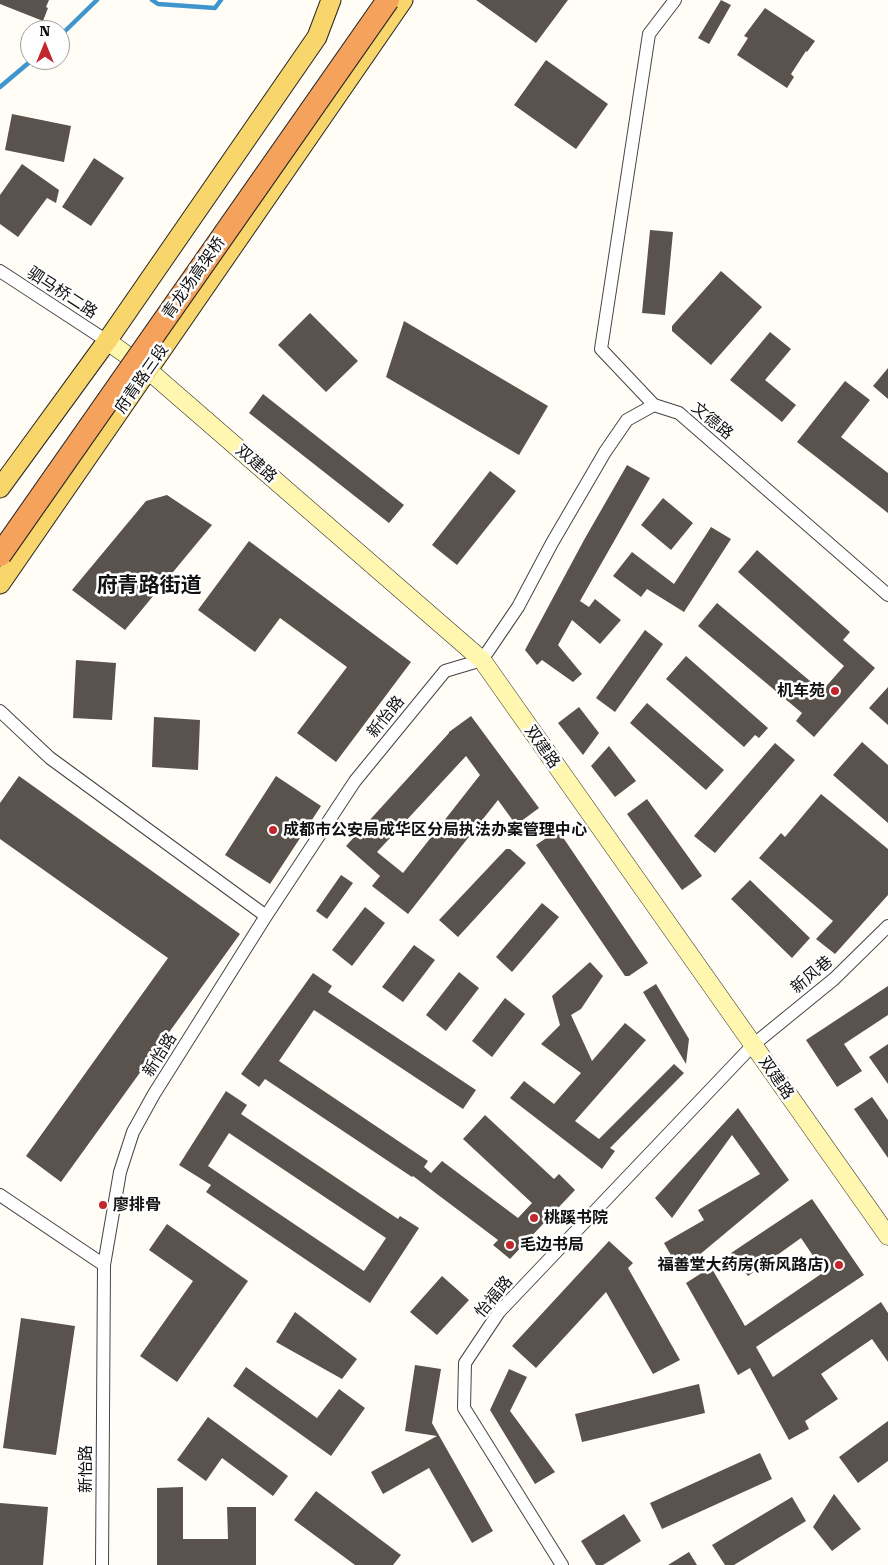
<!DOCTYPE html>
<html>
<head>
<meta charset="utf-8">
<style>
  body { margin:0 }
  #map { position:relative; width:888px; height:1565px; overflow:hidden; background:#fffdf5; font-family:"Roboto Serif",serif }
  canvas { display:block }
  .north { position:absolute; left:20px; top:20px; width:50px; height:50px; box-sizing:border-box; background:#fff; border:1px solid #a0a0a0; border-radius:50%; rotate:0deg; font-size:14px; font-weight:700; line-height:20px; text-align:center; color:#111 }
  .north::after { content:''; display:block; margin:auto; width:18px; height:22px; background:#c4262e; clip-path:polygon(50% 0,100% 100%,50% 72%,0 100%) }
</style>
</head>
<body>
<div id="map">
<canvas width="888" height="1565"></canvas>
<div class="north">N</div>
</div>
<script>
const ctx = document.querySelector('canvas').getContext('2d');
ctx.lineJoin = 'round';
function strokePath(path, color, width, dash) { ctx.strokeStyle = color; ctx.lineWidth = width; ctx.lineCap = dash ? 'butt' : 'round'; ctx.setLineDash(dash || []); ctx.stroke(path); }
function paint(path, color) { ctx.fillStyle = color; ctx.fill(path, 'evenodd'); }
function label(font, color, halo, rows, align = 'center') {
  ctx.font = font + ' "Roboto Serif","Noto Sans SC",serif'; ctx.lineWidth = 5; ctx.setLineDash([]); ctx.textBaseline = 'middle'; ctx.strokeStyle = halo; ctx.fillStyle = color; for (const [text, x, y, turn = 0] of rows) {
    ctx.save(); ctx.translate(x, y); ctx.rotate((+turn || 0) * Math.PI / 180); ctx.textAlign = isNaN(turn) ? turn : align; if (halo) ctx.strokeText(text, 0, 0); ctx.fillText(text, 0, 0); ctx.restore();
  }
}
strokePath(new Path2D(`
  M152,0L158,4L215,8L221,0
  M60,36L97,0
  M0,87L32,60`), '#3f96cf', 4.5);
paint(new Path2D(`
  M0,0H49L46,7L48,8L43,21L0,4Z
  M476,0H568L536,43Z
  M721,0L731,5L709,44L698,38Z
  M765,8L815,41L807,52L806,51L791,74L794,77L787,88L737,55L748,38L744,36Z
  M546,60L608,104L576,149L514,105Z
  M12,114L71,126L64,162L5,150Z
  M94,158L124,178L91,226L62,207Z
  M22,164L59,190L56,203L47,198L18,237L0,224V195Z
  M650,230L673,232L665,315L642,313Z
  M721,271L762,307L711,365L672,331V326Z
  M310,313L358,361L326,392L278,345Z
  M404,321L548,406L519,455L386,377Z
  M770,332L791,349L765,380L796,405L782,422L730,380Z
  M888,368V399L873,386Z
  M845,381L870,400L841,437L888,473V513L797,442Z
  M263,394L404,505L389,523L249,413Z
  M627,465L650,478L580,601L589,607L595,599L621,620L600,644L572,620L558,645L582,674L573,682L542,660L537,665L525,650L584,540Z
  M490,471L516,491L457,565L432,545Z
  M167,495L212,525L125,630L72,590L146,501Z
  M663,498L693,523L671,550L641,525Z
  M711,527L731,539L684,612L647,589L641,597L613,576L632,552L674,584Z
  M249,541L411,662L336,762L297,733L347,667L280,618L255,652L198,610Z
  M757,550L850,632L843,640L875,668L814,737L796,721L802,713L698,626L717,603L822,691L844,666L738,572Z
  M645,630L663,644L615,712L596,698Z
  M686,656L768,728L759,738L755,735L744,747L666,679Z
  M76,660L116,663L112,720L73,718Z
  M888,687V725L869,708Z
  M647,703L724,770L706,790L630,723Z
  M579,707L599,733L583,755L558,723Z
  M471,716L539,808L516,825L498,800L408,914L372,886L380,876L346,846L449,733V732ZM466,756L480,775L403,873L377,852Z
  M154,717L200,720L198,770L152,767Z
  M862,742L888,765V823L833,775Z
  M775,743L795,760L715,853L694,836Z
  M609,746L636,781L615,797L591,766Z
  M19,776L240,934L61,1182L26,1156L168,958L0,839V803Z
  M276,776L321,806L270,884L225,855Z
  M821,794L888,849V895L835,954L816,939L833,921L759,858L781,833L785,837Z
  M647,799L702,876L682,890L627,814Z
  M558,830L648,963L629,976H625L536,845Z
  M506,849H510L526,863L458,937L439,920Z
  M341,875L353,883L327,919L316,911Z
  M750,880L810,938L792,958L731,899Z
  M542,903L559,917L512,972L496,957Z
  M365,907L385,923L352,966L332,950Z
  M414,945L435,960L403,1002L382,987Z
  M590,962L603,976L581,1009L571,1015L592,1061L625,1023L646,1040L575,1121L599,1139L674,1064L684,1073L610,1148L615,1151L602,1169L510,1098L524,1081L554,1104L581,1073L541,1044L560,1025L552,996Z
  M459,972L479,988L446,1031L426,1015Z
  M313,973L332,986L328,992L476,1090L463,1109L314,1010L279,1061L428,1161L424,1167L431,1173L442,1161L518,1218L532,1203L463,1139L485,1115L554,1179L559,1174L575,1190L510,1259L493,1245L498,1240L413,1176L412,1177L265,1079L259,1087L241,1074Z
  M656,984L689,1039L686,1064L643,992Z
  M888,986V1015L844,1044L862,1071L837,1087L806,1040Z
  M505,998L525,1014L492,1057L472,1041Z
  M888,1044V1084L869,1057Z
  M226,1091L247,1105L241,1114L398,1219L400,1216L419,1228L370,1303L206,1192L211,1185L179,1165ZM229,1133L386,1238L364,1271L208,1166Z
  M872,1097L888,1120V1158L854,1109Z
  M738,1108L789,1180L680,1271L664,1243L704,1220L698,1210L760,1174L732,1135L672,1218L655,1198Z
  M812,1199L864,1275L756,1347L773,1377L881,1302L888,1313V1362L872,1339L821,1374L838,1399L805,1421L809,1429L789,1440L750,1368L738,1375L686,1283L711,1267L745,1326L824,1272L801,1238L748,1276L731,1253Z
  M167,1224L248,1281L177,1382L140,1356L193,1281L149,1250Z
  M609,1241L633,1263L628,1268L680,1360L653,1374L606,1292L536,1368L512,1346Z
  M442,1276L469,1300L437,1335L410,1312Z
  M295,1312L357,1359L342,1379L276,1342Z
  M21,1318L75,1326L56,1455L3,1448Z
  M415,1365L441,1369L432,1423L493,1531L472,1543L429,1468L383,1494L371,1472L437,1436L405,1431Z
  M246,1367L317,1418L339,1389L365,1408L331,1456L233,1386Z
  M509,1369L527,1377L510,1411L555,1472L535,1484L490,1410Z
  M699,1384L705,1413L582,1442L575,1414Z
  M208,1417L288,1476L273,1496L222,1458L206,1481L177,1460Z
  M888,1421V1461L858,1483L839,1457Z
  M760,1453L772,1479L662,1529L650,1503Z
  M183,1487V1539H228L227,1507H256V1565H157V1488Z
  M316,1491L401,1555L393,1565H355L294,1520Z
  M834,1494L861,1529L832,1551L813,1527Z
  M792,1497L806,1521L734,1565H725L712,1545Z
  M0,1503L48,1507L43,1565H0Z
  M624,1514L641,1541L603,1565H596L581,1541Z
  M689,1552L697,1565H668Z`), '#5a524d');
const street = new Path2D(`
  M0,271L107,341
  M654,405L601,349L649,34L675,0
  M0,711L50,758L266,916
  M0,1195L104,1265
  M102,1565L104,1265L120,1172L133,1132L154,1094L266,916L355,781L445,671L482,660L518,607L552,543L605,452L627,420L654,405L679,413L888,595
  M562,1565L464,1408L465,1363L499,1312L753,1045L834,979L888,926`);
const secondary = new Path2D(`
  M107,341L148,370L482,660L888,1236`);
const primary = new Path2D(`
  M0,488L107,341L317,37L331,0
  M0,584L403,0`);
strokePath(street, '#444', 14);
strokePath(secondary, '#333', 19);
strokePath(primary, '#222', 21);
strokePath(street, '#fff', 12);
strokePath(secondary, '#fff6b0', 18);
strokePath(primary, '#f9d66b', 19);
const highwayBridge = new Path2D(`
  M0,555L388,0`);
strokePath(highwayBridge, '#222', 24, []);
strokePath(highwayBridge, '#f5a25d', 22);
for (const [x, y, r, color] of [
  [835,691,5,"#c4262e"],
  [273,830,5,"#c4262e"],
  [103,1205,5,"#c4262e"],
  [534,1218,5,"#c4262e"],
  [510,1245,5,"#c4262e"],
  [839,1265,5,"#c4262e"]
]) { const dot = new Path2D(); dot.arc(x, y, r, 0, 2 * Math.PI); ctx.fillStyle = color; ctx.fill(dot); strokePath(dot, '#fff', 2); }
label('16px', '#111', '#fff', [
  ["青龙场高架桥",194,278,-55],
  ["驷马桥二路",62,293,33],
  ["府青路三段",142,379,-55],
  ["文德路",712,421,40],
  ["双建路",256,464,41],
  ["新怡路",386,717,-51],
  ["双建路",542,747,55],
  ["新风巷",812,975,-40],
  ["新怡路",160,1055,-58],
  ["双建路",776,1078,55],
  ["怡福路",494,1297,-50],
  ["新怡路",86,1469,-90]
]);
label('bold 16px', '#111', '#fff', [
  ["机车苑",825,691,"right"],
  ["成都市公安局成华区分局执法办案管理中心",283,830],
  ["廖排骨",113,1205],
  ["桃蹊书院",544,1218],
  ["毛边书局",520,1245],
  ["福善堂大药房(新风路店)",829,1265,"right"]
], 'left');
label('bold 21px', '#111', '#fff', [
  ["府青路街道",149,586]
]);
</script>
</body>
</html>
